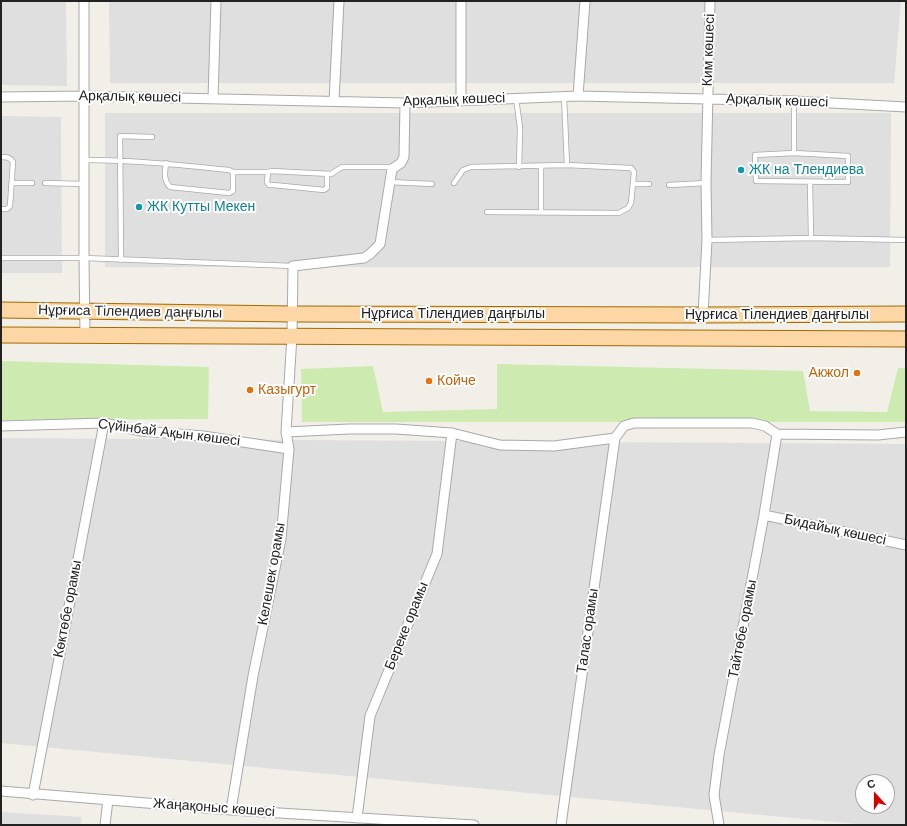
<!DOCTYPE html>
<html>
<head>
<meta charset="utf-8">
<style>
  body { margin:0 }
  #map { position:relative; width:907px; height:826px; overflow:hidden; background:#f2efe9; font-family:Helvetica,sans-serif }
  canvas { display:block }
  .frame { position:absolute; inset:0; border:2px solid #222; pointer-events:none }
  .north { position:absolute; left:855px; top:774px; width:40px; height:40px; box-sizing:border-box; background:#fff; border:1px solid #a7a7a7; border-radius:50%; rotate:339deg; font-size:11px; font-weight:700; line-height:16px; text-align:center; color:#222 }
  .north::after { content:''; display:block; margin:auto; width:14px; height:18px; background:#d40000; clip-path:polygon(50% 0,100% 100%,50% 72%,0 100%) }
</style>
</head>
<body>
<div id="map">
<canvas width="907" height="826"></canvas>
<div class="frame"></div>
<div class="north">С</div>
</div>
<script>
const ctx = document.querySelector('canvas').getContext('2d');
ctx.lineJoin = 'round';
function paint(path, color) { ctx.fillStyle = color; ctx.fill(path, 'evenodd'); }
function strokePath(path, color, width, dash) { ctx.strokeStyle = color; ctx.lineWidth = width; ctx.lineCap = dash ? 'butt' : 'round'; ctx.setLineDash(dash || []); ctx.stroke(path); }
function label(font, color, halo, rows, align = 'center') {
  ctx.font = font + ' Helvetica,sans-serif'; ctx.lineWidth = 4; ctx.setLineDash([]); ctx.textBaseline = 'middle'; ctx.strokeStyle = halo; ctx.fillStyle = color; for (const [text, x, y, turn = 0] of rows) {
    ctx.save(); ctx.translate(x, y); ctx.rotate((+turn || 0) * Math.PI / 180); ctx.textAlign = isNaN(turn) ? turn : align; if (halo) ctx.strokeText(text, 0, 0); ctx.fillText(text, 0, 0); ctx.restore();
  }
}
paint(new Path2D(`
  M1,1H66L67,86L1,85Z
  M109,1H901L894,83H110Z
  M105,113H891L890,267H105Z
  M1,116L61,117L62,273H1Z
  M1,438L906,444V825H867L1,743ZM863,782H887V806H863Z
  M1,812L82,817L80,825H1Z`), '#e0dfdf');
paint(new Path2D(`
  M1,361L209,367L208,419L1,420Z
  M497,364L803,371L810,411L887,412L898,368H906V422H302L301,369L373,366L383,412L497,409Z`), '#cdebb0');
const lane = new Path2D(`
  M564,96L567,165
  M516,98L520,128L519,167
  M794,153L848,156V182L756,181L755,155Z
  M794,153V101
  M1,157C7,157 10,157 13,162L10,206L7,209H1
  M84,160C133,160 181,165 229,170L233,172V191L229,193L170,187C163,180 165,172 166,163
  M541,166V212
  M233,172H268
  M327,174V188L324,190L273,185H269L267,182L268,172L271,171L331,174L342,167H393
  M389,182L432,184
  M12,183H32
  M45,183L84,184
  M454,183L463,170L471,167L567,165L631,168L634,172L631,203L628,208L619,213L487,212
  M810,183L811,238
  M633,184H649
  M669,185L706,183
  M707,240L811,238L906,240
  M1,258H84L293,266
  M121,260L120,136L152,137`);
const street = new Path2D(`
  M84,1V258L85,335
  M461,1V101
  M578,96L585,1
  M1,97L84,96L405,103L578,96L794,101L906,107
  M213,99L216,1
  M334,101L339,1
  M703,315L707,240L706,183L710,1
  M1,426L104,423L141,431L203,436L289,449
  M286,432L349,429H396L452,433L500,445L554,446L615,438L624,426L634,423H752L765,426L777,434L878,435L906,432
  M764,515L906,545
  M1,791L231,810L474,825
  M33,795L104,423
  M231,810L253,676L281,539L289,449L286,432L292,336L293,266L364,258L370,254L380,244L392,169L401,163L404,157L405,103
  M357,818L370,716L437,554L452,433
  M105,825L108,800
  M561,825L615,438
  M719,825L714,795L719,755L764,515L777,434`);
const primary = new Path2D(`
  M1,310L292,314L703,315L906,314
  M1,335L906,339`);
strokePath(lane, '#a9a9a9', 6);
strokePath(street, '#a9a9a9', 11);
strokePath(primary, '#a06b00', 17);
strokePath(lane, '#fff', 4.5);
strokePath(street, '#fff', 9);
strokePath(primary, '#fcd6a4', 15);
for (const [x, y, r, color] of [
  [741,170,4,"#0f9aa8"],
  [139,207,4,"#0f9aa8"],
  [857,373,4,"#e8710a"],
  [429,381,4,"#e8710a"],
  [250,390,4,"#e8710a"]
]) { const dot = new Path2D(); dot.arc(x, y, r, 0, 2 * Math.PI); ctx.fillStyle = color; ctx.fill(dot); strokePath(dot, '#fff', 1.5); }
label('14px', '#222', '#fff', [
  ["Ким көшесі",709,50,-88],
  ["Арқалық көшесі",130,97,1],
  ["Арқалық көшесі",454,100,-2],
  ["Арқалық көшесі",777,101,2],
  ["Нұрғиса Тілендиев даңғылы",130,312,1],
  ["Нұрғиса Тілендиев даңғылы",453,314],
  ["Нұрғиса Тілендиев даңғылы",777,315],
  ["Сүйінбай Ақын көшесі",169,433,7],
  ["Бидайық көшесі",835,530,12],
  ["Келешек орамы",272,574,-80],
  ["Көктөбе орамы",68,609,-79],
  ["Береке орамы",407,626,-68],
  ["Тайтөбе орамы",743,629,-79],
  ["Талас орамы",588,631,-82],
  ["Жаңақоныс көшесі",214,808,4]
]);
label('14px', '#0d838f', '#fff', [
  ["ЖК на Тлендиева",749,170],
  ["ЖК Кутты Мекен",147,207]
], 'left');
label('14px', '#c56008', '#fff', [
  ["Акжол",849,373,"right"],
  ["Койче",437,381],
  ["Казыгурт",258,390]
], 'left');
</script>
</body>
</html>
